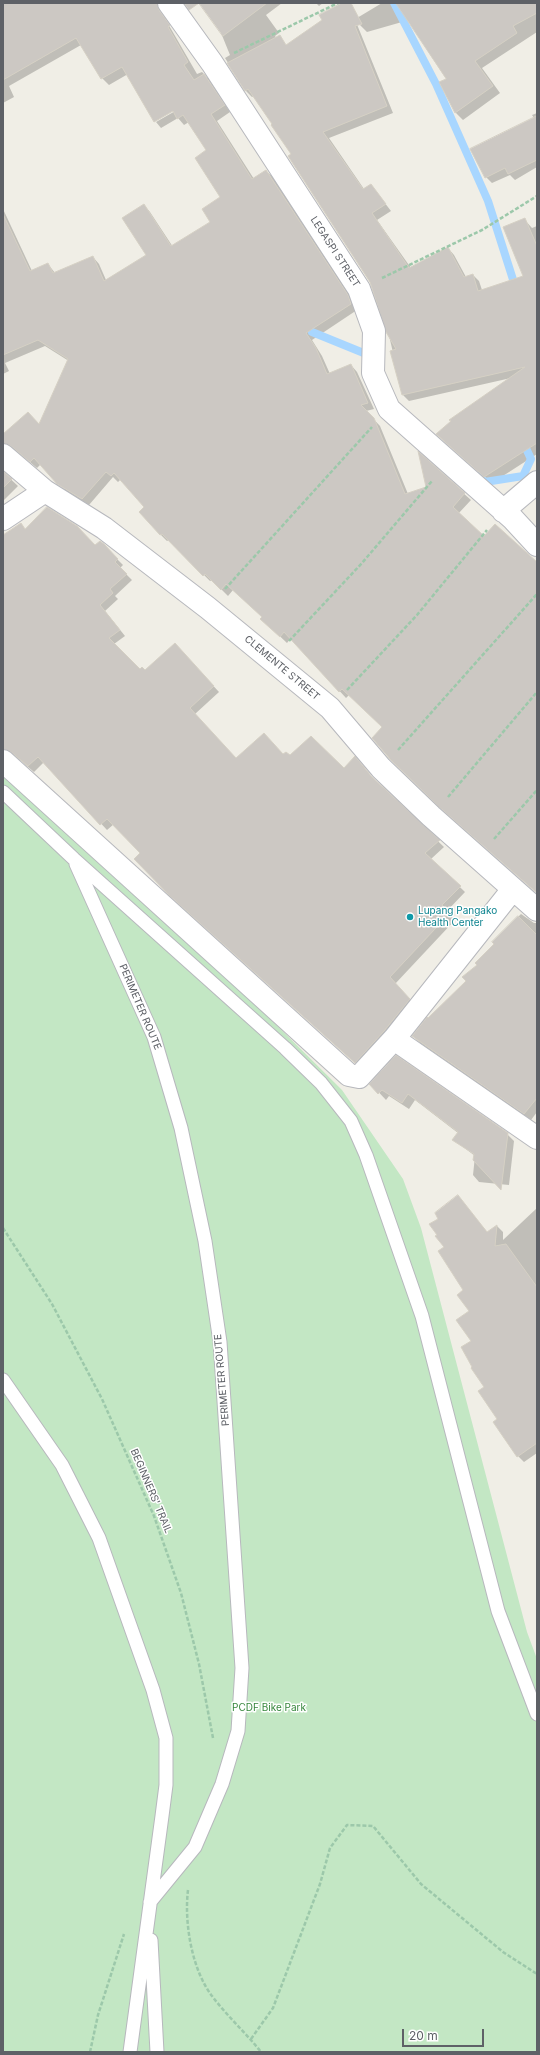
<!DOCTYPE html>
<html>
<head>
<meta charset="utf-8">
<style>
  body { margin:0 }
  #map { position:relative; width:540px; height:2055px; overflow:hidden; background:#f0eee6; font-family:Inter,sans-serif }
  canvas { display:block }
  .frame { position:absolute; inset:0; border:4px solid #5e6167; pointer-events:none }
  .scale { position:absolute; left:402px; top:2029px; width:82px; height:18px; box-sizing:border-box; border:2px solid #5e6167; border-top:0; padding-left:5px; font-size:12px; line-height:14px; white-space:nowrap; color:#5e6167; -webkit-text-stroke:3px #fff; paint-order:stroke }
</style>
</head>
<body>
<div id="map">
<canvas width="540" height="2055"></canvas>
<div class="frame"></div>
<div class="scale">20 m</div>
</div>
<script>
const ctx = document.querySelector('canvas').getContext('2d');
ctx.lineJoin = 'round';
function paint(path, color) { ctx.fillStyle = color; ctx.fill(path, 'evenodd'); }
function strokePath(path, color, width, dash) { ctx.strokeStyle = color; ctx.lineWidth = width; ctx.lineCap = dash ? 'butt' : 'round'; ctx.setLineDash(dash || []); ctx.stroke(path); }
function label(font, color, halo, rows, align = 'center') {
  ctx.font = font + ' Inter,sans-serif'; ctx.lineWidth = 3; ctx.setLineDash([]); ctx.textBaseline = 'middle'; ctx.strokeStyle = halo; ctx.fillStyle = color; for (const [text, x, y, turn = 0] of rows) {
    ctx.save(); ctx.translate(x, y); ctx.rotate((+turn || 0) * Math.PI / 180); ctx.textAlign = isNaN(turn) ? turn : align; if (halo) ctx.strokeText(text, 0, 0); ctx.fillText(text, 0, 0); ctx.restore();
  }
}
paint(new Path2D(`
  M3,768L219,968L342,1090L403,1179L421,1228L527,1632L537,1659V2052H3Z`), '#c3e7c4');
paint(new Path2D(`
  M3,3H152L167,22L197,74L202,72L208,78L230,112L217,121L254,179L266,171L273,177L354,302L357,310L312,340L322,356L330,374L351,365L357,372L374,409L366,411L380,426L408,494L427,487L419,454L471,500L458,514L484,538L537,564V893L383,727L349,695L346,698L291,638L287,643L268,625L263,617L233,590L228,596L212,580L210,581L169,540L167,541L161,535L146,507L121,479L118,482L113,477L89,505L65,490L41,464L37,468L18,452L12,449L3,451V435L39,425L72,363L45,346L5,363L9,371L3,374V209L32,271L48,264L55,273L93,257L99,264L106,280L147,255L144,205L150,212L173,247L212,222L221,197L207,151L189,122L184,125L178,118L161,128L156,122L177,110L176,108L155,120V122L128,74L109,85L102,78L81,45L9,86L14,97L3,103Z
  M200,3H282L266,15L279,33L275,36L284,50L356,22L393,113L329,138L364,189L371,185L391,211L377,220L411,268L448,248L454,255L466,277L473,275L479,281L482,290L525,276L524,219L532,228L537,226V454L492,483L444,441L511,378L409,401L403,395L387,327L370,282L274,124L254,96L252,97L246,91L225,58L230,55L219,28Z
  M316,3H323L319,6Z
  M382,3H536L537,32L482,68L500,93L463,120L456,113L441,82L448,79L409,20L367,32L360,25L357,18Z
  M537,113V167L515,180L510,175L492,183L486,177L534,118L532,115Z
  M3,472L18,486L3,501Z
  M100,542L123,565L120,568L132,580L115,596L118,599L105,611L125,636L114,644L140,670L145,671L180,650L219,692L195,714L236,759L283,755L344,769L376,782L444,847L431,859L465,892L447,911L455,920L395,984L415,1005L361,1068L177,902L141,853L114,824L107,830L44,762L34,772L13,754L3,756V544L96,546Z
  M521,914L534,923H537V1112L531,1120L420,1043L413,1036L467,981L496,944L493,942Z
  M396,1057L507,1134L514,1141L509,1185L479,1182L473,1175L475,1156L454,1140L458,1133L415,1100L409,1109L389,1096L386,1100L371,1084Z
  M458,1197L488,1233L497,1226L503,1232V1240L537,1208V1453L524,1462L518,1456L499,1419L485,1387L473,1341L470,1311L465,1290L438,1235L440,1219Z`), '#0003');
strokePath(new Path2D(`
  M394,3L436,84L488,201L516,289
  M312,332L371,356
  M478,476L485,482L523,476L531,459L524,444L525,441`), '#a8d6ff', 8);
const building = new Path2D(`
  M3,3H157L159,10L170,25L168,27L188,62L184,65L194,80L204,74L225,105L211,114L252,179L266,170L348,295L351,304L306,333L316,348L327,374L351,364L368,403L361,405L374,418L405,494L426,487L418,451L465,493L453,507L484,536L495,524L537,562V893L439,807L390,759L372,738L382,727L342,689L339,692L284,632L280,637L260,619L262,617L226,584L221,590L205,574L203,576L162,534L160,535L139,512L144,507L114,473L111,476L106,472L82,499L57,484L34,458L30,462L11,446L3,443V434L28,412L39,424L68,359L38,340L3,355V214L30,271L48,263L53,273L93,256L104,281L146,255L122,218L144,204L171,246L210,222L202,209L220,197L195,158L206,150L183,115L177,119L173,111L154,122L122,67L101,79L76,38L3,80Z
  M184,3H199L189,10Z
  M199,3H267L223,36Z
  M342,3H351L362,24L355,26L387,106L323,132L363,189L371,184L386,204L372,213L409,268L448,247L464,277L473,274L478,291L523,276L503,227L525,218L537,246V443L484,477L436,434L451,421L449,420L525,367L402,395L390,351L396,349L386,332L370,282L288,156L291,154L271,125L272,124L248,89L245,91L227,63L280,35L286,45L322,20L319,15Z
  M396,3H537V13L513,26L517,33L475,61L493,86L455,113L439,82L446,79Z
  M537,116V160L508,174L505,168L485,178L470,149Z
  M3,471L12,479L3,488Z
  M47,507L77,526L95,545L100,541L104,544L118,559L115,562L127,574L110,589L113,593L100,605L120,630L109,638L140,669L142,667L145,670L175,643L214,686L190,708L236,758L264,733L283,754L286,752L290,755L311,736L344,768L355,756L372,777L440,840L425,853L461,886L442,905L450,913L390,977L410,999L384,1031L355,1063L170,896L134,859L140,853L107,819L100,825L38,757L28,766L11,752L3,749V535L21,523L25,529Z
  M518,916L537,935V1098L524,1114L412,1036L427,1017L428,1018L466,981L462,977L477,965L475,963L494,944L492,942Z
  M396,1055L508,1133L501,1190L473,1160L474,1154L452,1140L458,1132L408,1094L402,1103L382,1090L378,1094L369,1084Z
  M458,1195L487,1232L497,1225L495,1246L506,1244L537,1287V1443L517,1457L493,1422L497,1419L478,1391L484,1387L471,1368L472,1367L461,1347L471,1341L456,1320L469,1311L457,1295L463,1290L438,1251L444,1247L435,1236L437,1235L429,1224L438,1219L435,1213Z`);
paint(building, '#ccc8c3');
strokePath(building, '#d5d0c4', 1);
const lane = new Path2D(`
  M3,792L74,859L285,1048L321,1083L351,1121L366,1155L422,1316L498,1611L537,1714
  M76,864L154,1037L181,1128L205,1241L220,1342L242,1668L238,1731L222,1784L195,1847L150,1902
  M3,1380L62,1465L99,1538L153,1690L166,1738V1785L162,1816L130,2052
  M151,1940L157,2052`);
const street = new Path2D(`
  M169,3L212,63L359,289L374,331L373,373L389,409L513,519L537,545
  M3,455L45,491L104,528L208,608L330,708L381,768L431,816L537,910
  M503,511L537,482
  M3,519L45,491
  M3,761L349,1075L359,1077L394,1039L513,889
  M394,1039L537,1138`);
strokePath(lane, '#b7b8bd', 15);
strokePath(street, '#b7b8bd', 24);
strokePath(new Path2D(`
  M234,53L338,3
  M382,278L482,230L537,196
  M225,589L372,427
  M289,641L362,563L432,481
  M347,690L417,615L487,530
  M398,750L537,594
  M448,797L537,692
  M494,839L537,790
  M3,1228L52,1304L102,1399L154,1516L181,1593L199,1664L213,1738
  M188,1890C184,1923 192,1970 212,1996C227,2016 246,2033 261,2052
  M251,2039L273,2008L320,1884L330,1848L347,1825L373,1826L421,1884L503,1952L537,1974
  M90,2052L98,2015L124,1934`), '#9cc8aa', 2.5, [4, 2]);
strokePath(lane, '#fff', 13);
strokePath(street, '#fff', 22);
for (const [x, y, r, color] of [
  [410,917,4,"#0f9aa8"]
]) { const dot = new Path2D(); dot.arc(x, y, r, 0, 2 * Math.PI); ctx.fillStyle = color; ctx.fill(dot); strokePath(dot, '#fff', 1.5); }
label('10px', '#5e6167', '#fff', [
  ["LEGASPI STREET",335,252,57],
  ["CLEMENTE STREET",282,668,40],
  ["PERIMETER ROUTE",140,1007,67],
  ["PERIMETER ROUTE",222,1380,-95],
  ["BEGINNERS' TRAIL",151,1491,67]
]);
label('10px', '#0d838f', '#fff', [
  ["Lupang Pangako",418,911],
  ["Health Center",418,923]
], 'left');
label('10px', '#36863c', '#fff', [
  ["PCDF Bike Park",269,1708]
]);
</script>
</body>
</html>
